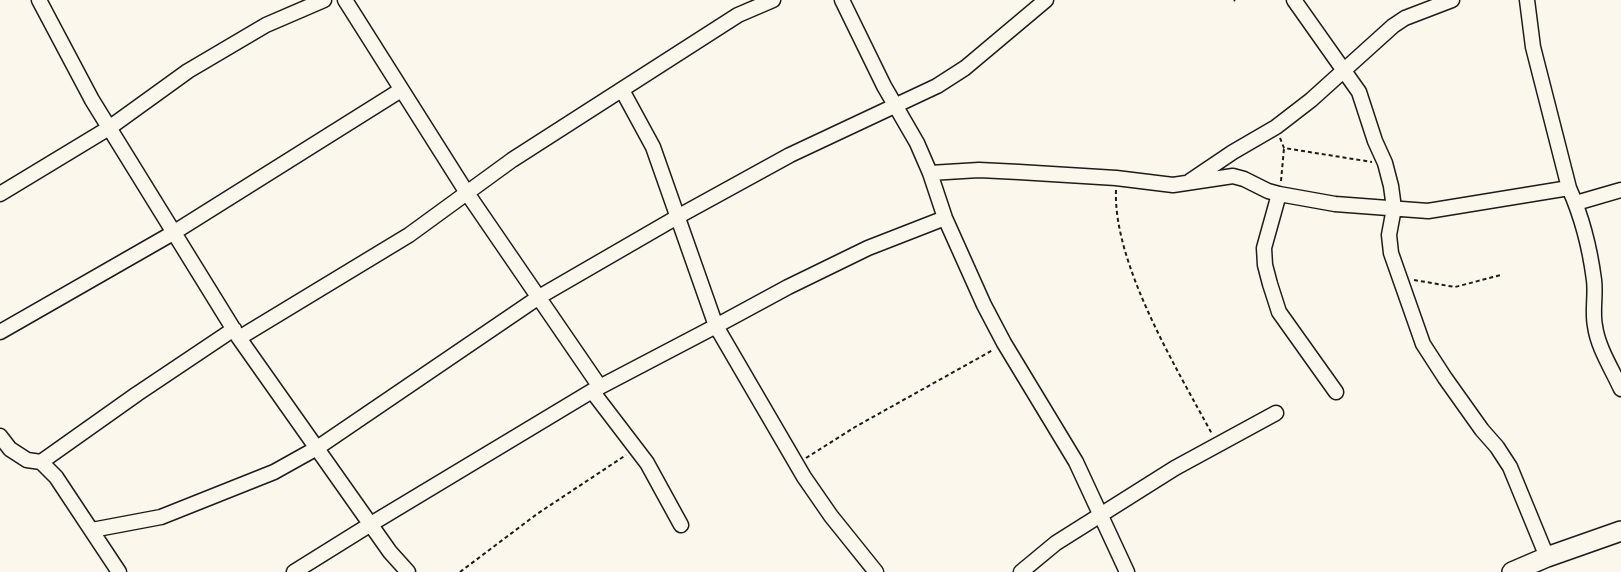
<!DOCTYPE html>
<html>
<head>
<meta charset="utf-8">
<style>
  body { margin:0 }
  canvas { display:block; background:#fbf7ec }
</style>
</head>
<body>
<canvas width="1621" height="572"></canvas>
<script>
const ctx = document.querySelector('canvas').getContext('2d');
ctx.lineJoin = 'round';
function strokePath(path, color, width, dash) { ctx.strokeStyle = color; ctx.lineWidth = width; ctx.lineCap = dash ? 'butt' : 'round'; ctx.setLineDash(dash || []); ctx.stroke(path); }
const street = new Path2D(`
  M39,0L92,100L239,338L390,552L408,572
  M345,0L467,193L600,387
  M842,0L884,86L917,143L930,173L945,218L984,305L1004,343L1076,462L1127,572
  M1294,0L1359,92L1375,141L1385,163L1391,186L1394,208L1389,235L1391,253L1423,344L1445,378L1482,430L1497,447L1510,467L1547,557
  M1527,0L1533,47L1569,188C1582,217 1590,249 1594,280C1596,295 1592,311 1595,326C1598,348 1612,369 1621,389
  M622,90L653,147L716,326L804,477L831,516L876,572
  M930,173L979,170L1019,172L1116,178L1173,185L1233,176L1244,179L1268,191L1279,194L1335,204L1428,211L1569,188
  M1190,181L1233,152L1276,127L1311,100L1393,26L1405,18L1452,0
  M0,194L109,128L188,71L266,25L324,0
  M1279,194L1264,248L1265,265L1270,284L1279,312L1336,392
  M1576,203L1621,190
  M0,332L173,233L401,90
  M239,338L409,235L512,160L738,15L773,0
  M592,391L647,463L681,525
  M0,436L10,449L27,460L41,462L56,477L119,572
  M41,462L137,394L234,329
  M92,530L161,517L274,472L317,448L539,297L679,216L790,155L937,86L965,68L1046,0
  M294,572L371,524L592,391L716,326L788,287L868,248L945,218
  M1021,572L1056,543L1175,468L1276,413`);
const secondary = new Path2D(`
  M1512,572L1547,557L1621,531`);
strokePath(street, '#1c1c1c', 17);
strokePath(secondary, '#1c1c1c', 22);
strokePath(new Path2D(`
  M1234,0L1235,1
  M1280,138L1284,148L1372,162
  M1281,181L1284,148
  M1116,190C1113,264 1177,369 1212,434
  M1414,280L1455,287L1501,275
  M806,458L855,427L993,350
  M460,572L537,514L626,455`), '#1c1c1c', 2, [4, 3]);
strokePath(street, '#fbf7ec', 14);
strokePath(secondary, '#fbf7ec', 19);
</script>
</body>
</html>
